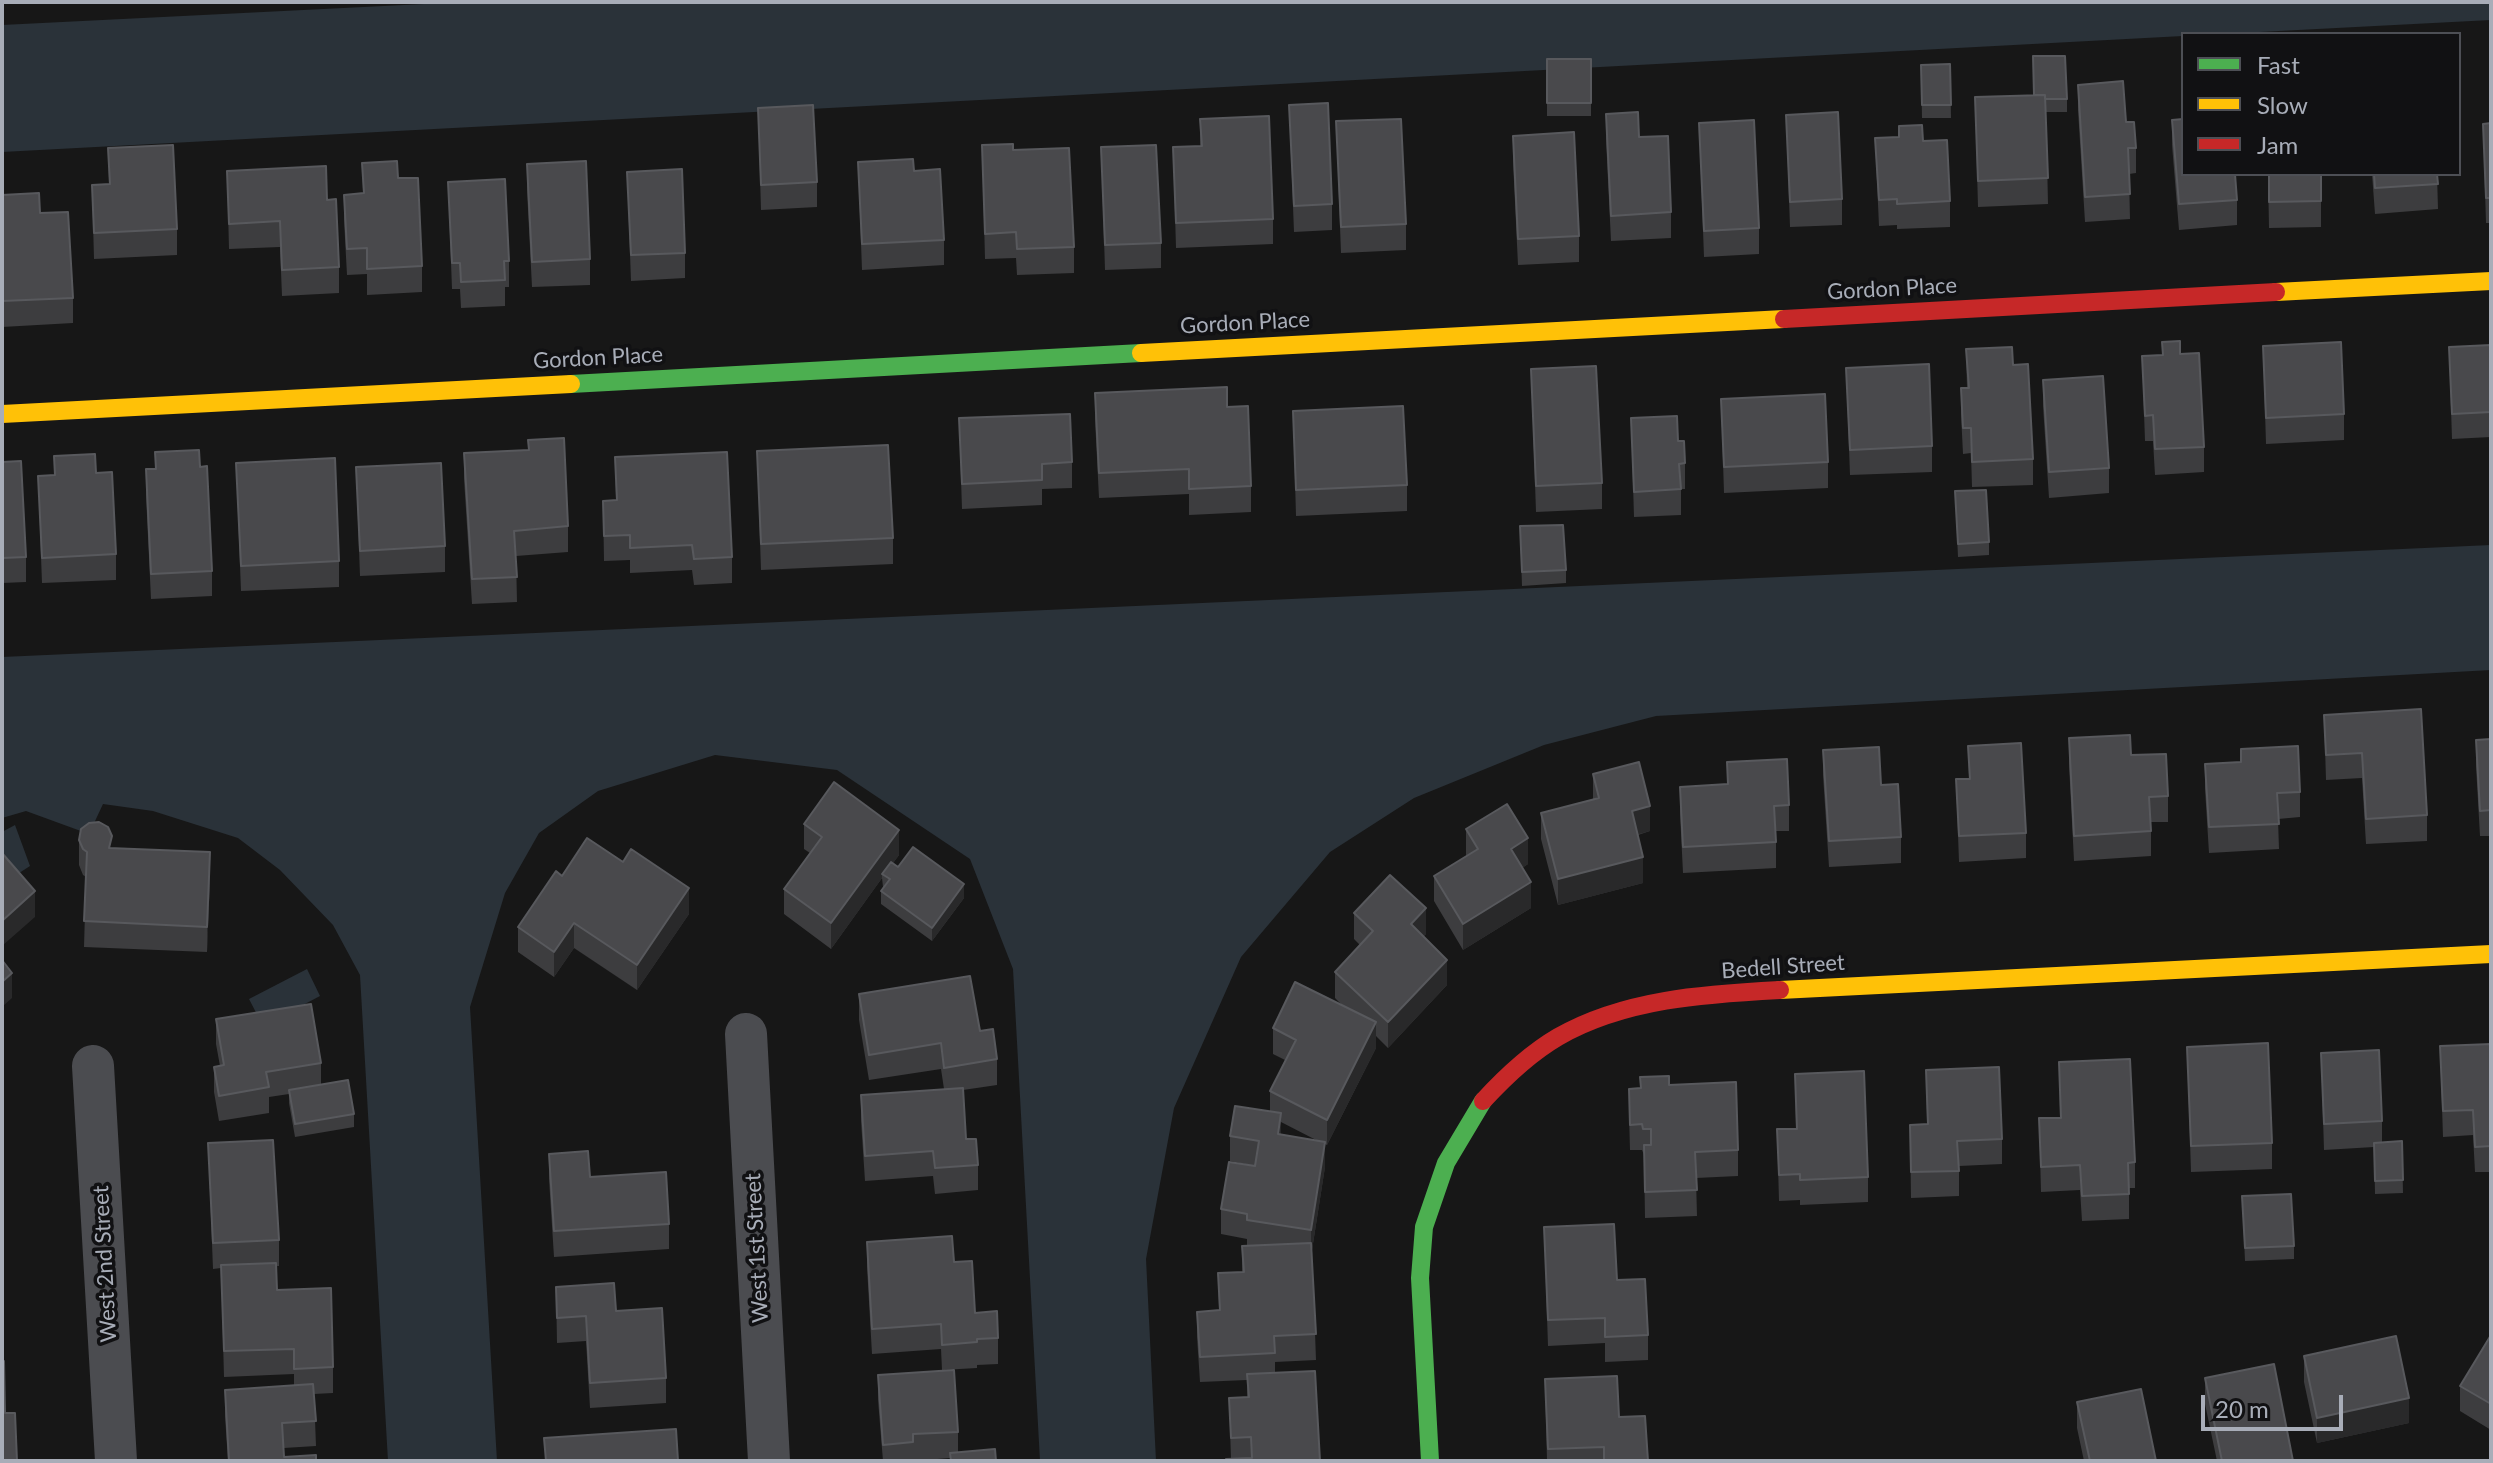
<!DOCTYPE html>
<html>
<head>
<meta charset="utf-8">
<style>
  body { margin:0 }
  #map { position:relative; width:2493px; height:1463px; overflow:hidden; background:#171717; font-family:Lato,sans-serif }
  canvas { display:block }
  .frame { position:absolute; inset:0; border:4px solid #a8adb8; pointer-events:none }
  .legend { position:absolute; left:2181px; top:32px; width:280px; height:144px; box-sizing:border-box; background:#111113; border:2px solid #4d4f55; margin:0; padding:10px 14px; list-style:none; font-size:24px; color:#a8adb8 }
  .legend li { display:flex; align-items:center; gap:16px; height:40px }
  .legend b { width:40px; border:2px solid #4d4f55 }
  .scale { position:absolute; left:2201px; top:1395px; width:142px; height:36px; box-sizing:border-box; border:4px solid #a8adb8; border-top:0; padding-left:10px; font-size:24px; line-height:28px; white-space:nowrap; color:#a8adb8; -webkit-text-stroke:6px #111113; paint-order:stroke }
</style>
</head>
<body>
<div id="map">
<canvas width="2493" height="1463"></canvas>
<div class="frame"></div>
<ul class="legend">
<li><b style="height:10px;background:#4caf50"></b>Fast</li>
<li><b style="height:10px;background:#ffc107"></b>Slow</li>
<li><b style="height:10px;background:#c62828"></b>Jam</li>
</ul>
<div class="scale">20 m</div>
</div>
<script>
const ctx = document.querySelector('canvas').getContext('2d');
ctx.lineJoin = 'round';
function paint(path, color) { ctx.fillStyle = color; ctx.fill(path, 'evenodd'); }
function strokePath(path, color, width, dash) { ctx.strokeStyle = color; ctx.lineWidth = width; ctx.lineCap = dash ? 'butt' : 'round'; ctx.setLineDash(dash || []); ctx.stroke(path); }
function label(font, color, halo, rows, align = 'center') {
  ctx.font = font + ' Lato,sans-serif'; ctx.lineWidth = 7; ctx.setLineDash([]); ctx.textBaseline = 'middle'; ctx.strokeStyle = halo; ctx.fillStyle = color; for (const [text, x, y, turn = 0] of rows) {
    ctx.save(); ctx.translate(x, y); ctx.rotate((+turn || 0) * Math.PI / 180); ctx.textAlign = isNaN(turn) ? turn : align; if (halo) ctx.strokeText(text, 0, 0); ctx.fillText(text, 0, 0); ctx.restore();
  }
}
paint(new Path2D(`
  M464,2H2491V20L2221,34H2183V36L2,152V25Z
  M2491,545V670L1656,716L1544,745L1414,798L1330,852L1241,957L1174,1108L1146,1259L1156,1461H1040L1013,969L970,859L837,770L715,755L598,791L539,833L505,893L470,1007L497,1461H388L360,975L333,925L280,870L238,838L153,811L103,804L89,834L26,811L2,818V657Z
  M15,825L30,866L13,877L2,863V832Z
  M307,969L320,996L263,1026L249,999Z`), '#2a3239');
strokePath(new Path2D(`
  M746,1034L769,1461
  M93,1066L116,1461`), '#4b4c50', 42);
strokePath(new Path2D(`
  M571,384L1141,353
  M1430,1461L1420,1278L1424,1227L1446,1163L1483,1101`), '#4caf50', 18);
strokePath(new Path2D(`
  M2276,292L2491,281
  M1141,353L1784,319
  M2,414L571,384
  M1780,990L2491,954`), '#ffc107', 18);
strokePath(new Path2D(`
  M1784,319L2276,292
  M1483,1101C1505,1077 1529,1054 1558,1037C1624,999 1705,994 1780,990`), '#c62828', 18);
paint(new Path2D(`
  M1547,59H1591V116H1547Z
  M1950,64L1951,118H1922L1921,65Z
  M2078,85L2126,122L2136,148V173L2129,174L2130,219L2085,222L2078,110Z
  M1975,97L2067,99V112H2046L2048,204L1978,207Z
  M1289,105L1332,204V230L1294,232Z
  M758,108L817,182V207L761,210Z
  M1606,114L1639,137L1671,212V238L1611,241L1606,139Z
  M1786,115L1842,199V225L1790,227Z
  M1200,119L1273,219V244L1176,248L1173,147L1200,146Z
  M2172,120L2237,200V225L2179,230L2172,145Z
  M1336,121L1406,224V250L1341,253Z
  M1699,123L1759,228V254L1704,257Z
  M2491,123V223H2486L2483,124Z
  M1899,126L1923,141L1950,201V227L1897,229V225L1879,226L1875,138L1899,137Z
  M1513,136L1579,236V262L1518,265L1513,161Z
  M982,145L1013,150L1074,247V273L1017,275L1016,258L985,259Z
  M1101,147L1161,243V268L1105,270Z
  M108,148L177,229V255L94,259L92,185H109Z
  M858,162L914,171L944,240V265L862,270Z
  M362,163L398,178L422,266V292L367,295V274L347,275L344,220V195L363,193Z
  M527,164L590,259V285L532,287L527,190Z
  M227,171L339,267V293L282,296L280,247L229,249Z
  M627,172L685,253V278L631,281Z
  M2268,174H2321V227L2269,228Z
  M2372,174H2437L2438,209L2375,214Z
  M448,182L509,261V287H505V306L461,308L460,289H452Z
  M2,195L40,213L73,298V323L2,327Z
  M2162,342L2180,354L2204,447V472L2155,475L2153,441H2145L2142,356L2162,355Z
  M2491,345V437L2452,439L2449,347Z
  M2263,346L2344,414V440L2266,444Z
  M1966,349L2013,365L2033,459V485L1972,487L1971,453L1963,454L1961,414V388H1967Z
  M1846,368L1932,446V472L1850,475Z
  M1531,369L1602,483V509L1536,512Z
  M2043,380L2109,468V493L2049,498L2043,406Z
  M1095,393L1227,407L1251,486V512L1189,515V494L1099,498L1095,419Z
  M1721,399L1828,462V488L1724,493Z
  M1293,411L1407,485V511L1296,516Z
  M959,418L1072,462V488L1042,489V505L962,509Z
  M1631,418L1678,441L1685,463V489H1681V515L1634,517Z
  M528,440L568,526V552L516,556L517,602L472,604L464,479V453L528,450Z
  M757,451L893,538V564L761,570Z
  M155,452L200,467L212,571V596L151,599L146,495V469H155Z
  M54,456L96,473L116,554V580L42,583L38,476L54,475Z
  M615,457L732,557V583L694,585L692,570L630,573V560L604,561L603,501L616,500Z
  M2,462L26,557V582L2,583Z
  M236,463L339,561V587L241,591Z
  M356,467L445,546V572L360,576Z
  M1955,491L1989,542V555L1958,557Z
  M1520,526L1566,570V583L1522,586Z
  M2324,715L2427,815V841L2366,844L2362,778L2326,780Z
  M2069,738L2131,755L2168,796V822H2151V856L2074,861L2069,764Z
  M2491,739V836H2480L2476,766V740Z
  M1968,746L2026,833V858L1959,862L1956,779H1969Z
  M1823,750L1881,785L1901,837V863L1829,867L1823,775Z
  M1727,762L1789,805V831H1776V868L1683,873L1680,813V787L1727,784Z
  M2205,764L2300,792V817L2278,819L2279,849L2209,853L2205,789Z
  M1593,774L1650,831L1638,835L1643,883L1558,905L1541,839V813L1593,799Z
  M804,824L899,855L893,863L898,867L964,898L932,941L881,904V891L883,887L882,878L831,949L784,914V889L810,853L804,849Z
  M1466,829L1528,864L1522,868L1531,908L1463,950L1434,901V876L1466,856Z
  M79,840L112,848L210,878L207,952L84,947L86,877L83,875L79,865Z
  M562,876L689,914L637,990L574,948L554,977L518,952V927Z
  M1354,913L1426,934L1423,937L1447,985L1388,1048L1376,1036V1048L1327,1145L1325,1144V1167L1312,1250L1316,1360L1275,1362V1373L1320,1461L1231,1459L1229,1398L1247,1397V1380L1200,1382L1197,1337V1312L1219,1310L1218,1273L1242,1272V1246L1247,1245V1239L1221,1234V1209L1255,1166L1230,1161V1136L1270,1111V1091L1285,1060L1273,1054V1028L1344,1007L1335,998V972L1360,945L1354,939ZM1281,1122L1318,1141L1281,1135Z
  M859,994L980,1031L997,1059V1085L963,1090L966,1139L978,1165V1190L935,1194L933,1176L865,1181L861,1121V1095L944,1089L941,1069L869,1080L859,1020Z
  M216,1019L321,1063V1085L354,1114V1127L295,1137L289,1103V1094L269,1097V1113L219,1121L214,1092V1067L220,1066L216,1044Z
  M2491,1044V1172H2475L2473,1135L2443,1137L2440,1046Z
  M2187,1047L2272,1143V1169L2191,1172Z
  M2321,1053L2382,1121V1142L2402,1141L2403,1193L2375,1194L2374,1147L2324,1150Z
  M2059,1062L2135,1162V1188H2129V1219L2082,1221L2080,1190L2041,1192L2039,1118H2060Z
  M1926,1070L2002,1139V1164L1959,1166V1196L1911,1198L1910,1125L1927,1124Z
  M1795,1074L1868,1177V1202L1800,1205V1200L1779,1201L1777,1129H1796Z
  M1640,1077L1669,1085L1738,1150V1176L1696,1178L1697,1216L1645,1218L1644,1155L1642,1150H1630L1629,1115V1089L1640,1088Z
  M208,1143L279,1240V1266H276L277,1290L333,1367V1393L314,1394L316,1446L284,1448V1457L316,1461H228L225,1416V1390L294,1386V1374L224,1377L221,1268L213,1269Z
  M549,1154L669,1224V1249L554,1257L549,1179Z
  M2242,1196L2294,1246V1259L2245,1261Z
  M1544,1227L1617,1280L1648,1335V1360L1605,1362V1343L1548,1346Z
  M867,1242L954,1262L975,1313L998,1338V1364L977,1365V1368L942,1370L941,1349L872,1354L867,1267Z
  M556,1287L616,1311L666,1378V1403L590,1408L586,1341L557,1343Z
  M2491,1335V1430L2460,1411V1386Z
  M2304,1356L2409,1423L2317,1443L2304,1382Z
  M878,1375L958,1432V1452L996,1461H950V1458L913,1461H883L878,1400Z
  M2205,1378L2293,1461H2217L2205,1404Z
  M1545,1379L1619,1417L1648,1461H1547Z
  M2077,1402L2156,1461H2084L2077,1428Z`), '#3d3d3f');
paint(new Path2D(`
  M1650,806V831L1632,836V811Z
  M899,830V855L884,875L882,874V878L831,949V923Z
  M1528,838V864L1511,875V849Z
  M210,852V878L207,952V927Z
  M1643,857V883L1558,905V879Z
  M1531,882V908L1463,950V924Z
  M964,884V898L932,941V928Z
  M689,888V914L637,990V965Z
  M35,891V917L2,946V921Z
  M1426,908V934L1411,950V924Z
  M574,923V948L554,977V952Z
  M1447,960V985L1388,1048V1022Z
  M12,973V998L2,1007V982Z
  M1376,1022V1048L1327,1145V1120Z
  M1281,1113V1138L1278,1134Z
  M1325,1142V1167L1311,1256V1230Z
  M2409,1398V1423L2317,1443V1418Z`), '#29292a');
const building = new Path2D(`
  M2033,56H2065L2067,99H2045V95H2034Z
  M1547,59H1591V103H1547Z
  M1950,64L1951,105H1922L1921,65Z
  M2123,81L2126,122H2134L2136,148H2128L2130,194L2085,197L2078,85Z
  M2045,95L2048,178L1978,181L1975,97Z
  M1328,103L1332,204L1294,206L1289,105Z
  M813,105L817,182L761,185L758,108Z
  M1638,112L1639,137L1668,136L1671,212L1611,216L1606,114Z
  M1838,112L1842,199L1790,202L1786,115Z
  M1269,116L1273,219L1176,223L1173,147L1202,146L1200,119Z
  M1401,119L1406,224L1341,227L1336,121Z
  M2183,119V174H2235L2237,200L2179,204L2172,120Z
  M1754,120L1759,228L1704,231L1699,123Z
  M2491,123V198H2486L2483,124Z
  M1922,125L1923,141L1947,140L1950,201L1897,204V199L1879,200L1875,138L1899,137V126Z
  M1574,132L1579,236L1518,239L1513,136Z
  M1013,144V150L1069,148L1074,247L1017,249L1016,232L985,234L982,145Z
  M173,145L177,229L94,233L92,185L110,184L108,148Z
  M1156,145L1161,243L1105,245L1101,147Z
  M913,159L914,171L940,169L944,240L862,244L858,162Z
  M397,161L398,178H418L422,266L367,269V248L347,249L344,195L364,193L362,163Z
  M586,161L590,259L532,262L527,164Z
  M326,166L327,200L336,199L339,267L282,270L280,221L229,224L227,171Z
  M682,169L685,253L631,255L627,172Z
  M2269,174H2321V201L2269,202Z
  M2374,174H2437L2438,184L2375,188Z
  M505,179L509,261H504L505,280L461,282L460,263H452L448,182Z
  M39,193L40,213L68,212L73,298L2,301V195Z
  M2180,341V354L2199,353L2204,447L2155,449L2153,415L2145,416L2142,356L2163,355L2162,342Z
  M2341,342L2344,414L2266,418L2263,346Z
  M2491,345V412L2452,414L2449,347Z
  M2012,347L2013,365L2028,364L2033,459L1972,462L1971,428H1963L1961,388H1969L1966,349Z
  M1929,364L1932,446L1850,450L1846,368Z
  M1596,366L1602,483L1536,486L1531,369Z
  M2103,376L2109,468L2049,472L2043,380Z
  M1227,387V407L1248,406L1251,486L1189,489V469L1099,473L1095,393Z
  M1825,394L1828,462L1724,467L1721,399Z
  M1403,406L1407,485L1296,490L1293,411Z
  M1070,414L1072,462L1042,464V480L962,484L959,418Z
  M1677,416L1678,441H1684L1685,463L1679,464L1681,489L1634,492L1631,418Z
  M564,438L568,526L514,531L517,577L472,579L464,453L529,450L528,440Z
  M888,445L893,538L761,544L757,451Z
  M199,450L200,467L207,466L212,571L151,574L146,469H156L155,452Z
  M727,452L732,557L694,559L692,545L630,548V535L604,536L603,501L617,500L615,457Z
  M95,454L96,473L112,472L116,554L42,558L38,476L55,475L54,456Z
  M335,458L339,561L241,566L236,463Z
  M21,461L26,557L2,558V462Z
  M441,463L445,546L360,551L356,467Z
  M1986,490L1989,542L1958,544L1955,491Z
  M1563,525L1566,570L1522,572L1520,526Z
  M2421,709L2427,815L2366,819L2362,753L2326,755L2324,715Z
  M2130,735L2131,755L2166,754L2168,796L2149,797L2151,831L2074,836L2069,738Z
  M2491,739V810L2480,811L2476,740Z
  M2021,743L2026,833L1959,836L1956,779H1970L1968,746Z
  M2298,746L2300,792L2277,793L2279,824L2209,827L2205,764L2241,762V749Z
  M1879,747L1881,785L1898,784L1901,837L1829,841L1823,750Z
  M1787,759L1789,805L1774,806L1776,842L1683,847L1680,787L1728,784L1727,762Z
  M1639,762L1650,806L1632,811L1643,857L1558,879L1541,813L1599,798L1593,774Z
  M834,782L899,830L831,923L784,889L822,837L804,824Z
  M1507,804L1528,838L1511,849L1531,882L1463,924L1434,876L1478,849L1466,829Z
  M99,822L108,827L112,836L109,848L210,852L207,927L84,921L87,852L83,849L79,840L81,829L89,823Z
  M587,838L623,862L631,849L689,888L637,965L574,923L554,952L518,927L556,871L562,876Z
  M913,847L964,884L932,928L881,891L890,879L882,874L891,862L898,867Z
  M2,853L35,891L2,921Z
  M1390,875L1426,908L1411,924L1447,960L1388,1022L1335,972L1373,931L1354,913Z
  M2,960L12,973L2,982Z
  M970,976L980,1031L993,1029L997,1059L944,1068L941,1043L869,1055L859,994Z
  M1295,982L1376,1022L1327,1120L1270,1091L1296,1040L1273,1028Z
  M311,1004L321,1063L266,1072L269,1087L219,1096L214,1067L224,1065L216,1019Z
  M2268,1043L2272,1143L2191,1146L2187,1047Z
  M2491,1044V1146L2475,1147L2473,1110L2443,1111L2440,1046Z
  M2379,1050L2382,1121L2324,1124L2321,1053Z
  M2130,1059L2135,1162L2128,1163L2129,1194L2082,1196L2080,1165L2041,1167L2039,1118H2061L2059,1062Z
  M1999,1067L2002,1139L1957,1141L1959,1171L1911,1172L1910,1125L1928,1124L1926,1070Z
  M1864,1071L1868,1177L1800,1180V1174L1779,1175L1777,1129H1797L1795,1074Z
  M1669,1076V1085L1736,1082L1738,1150L1695,1152L1697,1190L1645,1192L1644,1145H1651V1129H1643L1642,1124L1630,1125L1629,1089L1641,1088L1640,1077Z
  M348,1080L354,1114L295,1124L289,1090Z
  M963,1088L966,1139H976L978,1165L935,1168L933,1151L865,1156L861,1095Z
  M1235,1106L1281,1113L1278,1134L1325,1142L1311,1230L1247,1220V1214L1221,1209L1229,1162L1255,1166L1259,1141L1230,1136Z
  M273,1140L279,1240L213,1243L208,1143Z
  M2402,1141L2403,1180L2375,1181L2374,1143Z
  M588,1151L590,1177L666,1172L669,1224L554,1231L549,1154Z
  M2291,1194L2294,1246L2245,1248L2242,1196Z
  M1614,1224L1617,1280L1645,1279L1648,1335L1605,1337V1318L1548,1320L1544,1227Z
  M952,1236L954,1262L972,1261L975,1313L997,1311L998,1338L977,1339V1342L942,1345L941,1324L872,1329L867,1242Z
  M1311,1243L1316,1334L1274,1336L1275,1353L1200,1357L1197,1312L1220,1310L1218,1273L1244,1272L1242,1246Z
  M276,1263L277,1290L331,1288L333,1367L294,1369V1349L224,1351L221,1265Z
  M614,1283L616,1311L662,1308L666,1378L590,1383L586,1316L557,1318L556,1287Z
  M2491,1335V1404L2460,1386Z
  M2396,1336L2409,1398L2317,1418L2304,1356Z
  M2,1361H4L5,1413H15L17,1461H2Z
  M2274,1364L2293,1461H2222L2205,1378Z
  M954,1370L958,1432L913,1434V1442L883,1445L878,1375Z
  M1315,1371L1320,1461H1226V1459L1252,1458L1251,1437L1231,1438L1229,1398L1249,1397L1247,1374Z
  M1617,1376L1619,1417L1645,1416L1648,1461H1604V1447L1548,1449L1545,1379Z
  M313,1384L316,1421L282,1423L284,1457L316,1455V1461H229L225,1390Z
  M2141,1389L2156,1461H2090L2077,1402Z
  M676,1429L678,1461H546L544,1438Z
  M995,1449L996,1461H951L950,1453Z`);
paint(building, '#49494c');
strokePath(building, '#58595d', 2);
label('22px', '#a8adb8', '#111113', [
  ["Gordon Place",1892,289,-3],
  ["Gordon Place",1245,323,-3],
  ["Gordon Place",598,358,-3],
  ["Bedell Street",1783,967,-4],
  ["West 1st Street",757,1248,-93],
  ["West 2nd Street",105,1264,-93]
]);
</script>
</body>
</html>
